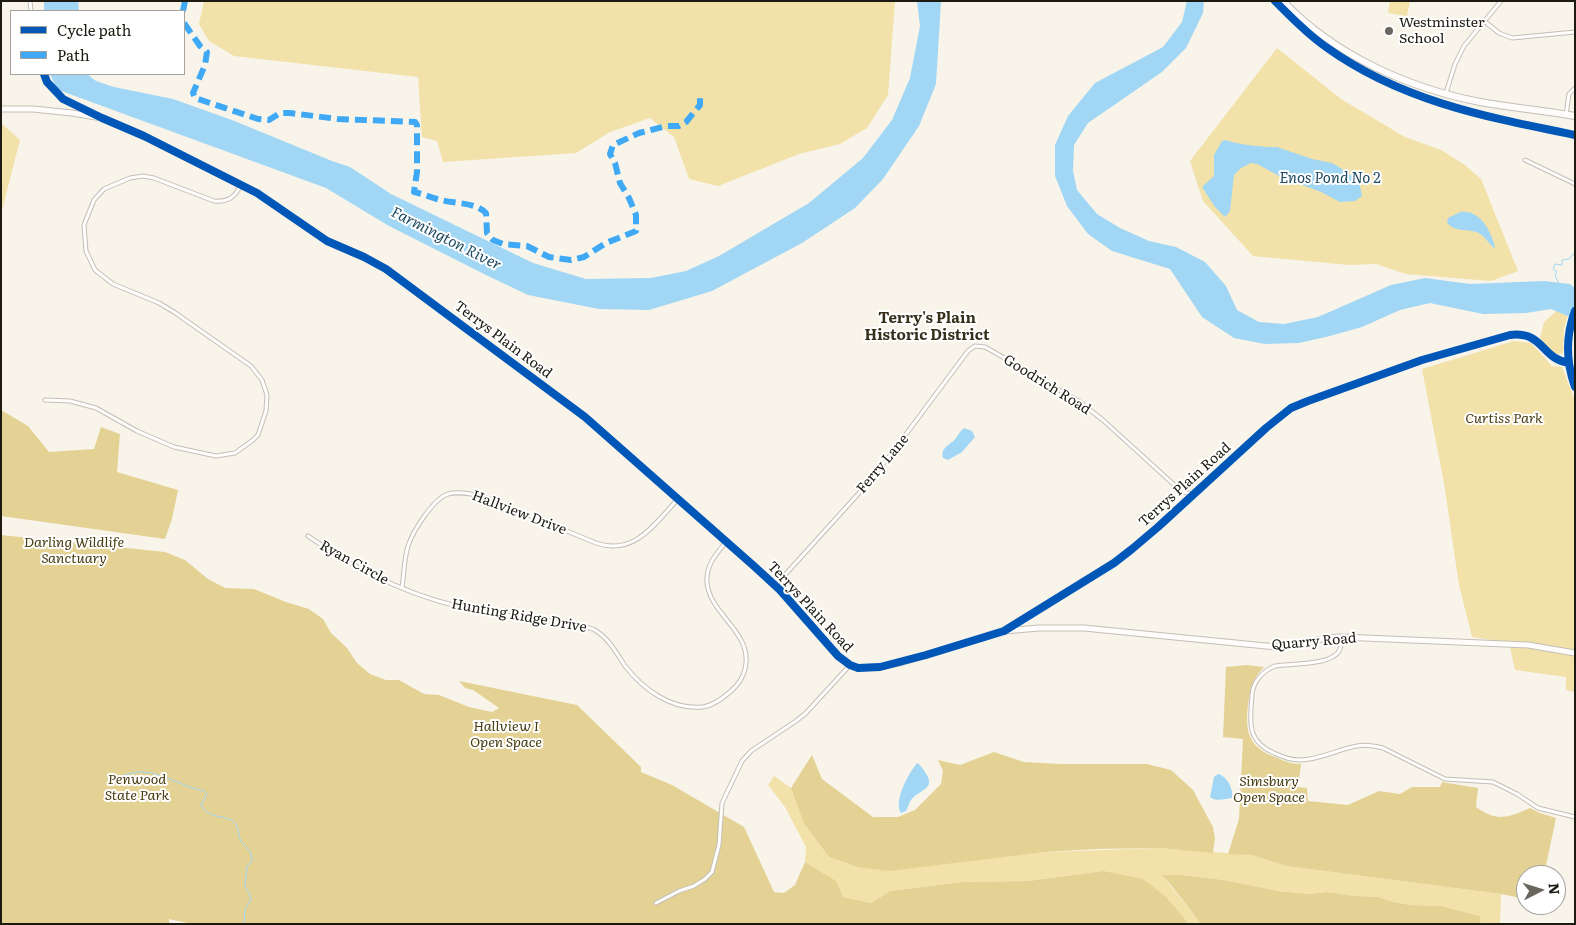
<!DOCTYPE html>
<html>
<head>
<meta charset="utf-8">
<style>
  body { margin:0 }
  #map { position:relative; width:1576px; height:925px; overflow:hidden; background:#f8f4ea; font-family:Literata,serif }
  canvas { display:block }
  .frame { position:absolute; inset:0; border:2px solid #1c1a11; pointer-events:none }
  .legend { position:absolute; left:10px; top:10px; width:175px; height:65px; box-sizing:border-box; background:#fff; border:1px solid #a4a3a0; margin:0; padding:6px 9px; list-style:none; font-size:15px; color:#1c1a11 }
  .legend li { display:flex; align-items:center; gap:10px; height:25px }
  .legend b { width:25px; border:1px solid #a4a3a0 }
  .north { position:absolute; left:1516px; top:865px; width:50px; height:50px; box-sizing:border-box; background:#fff; border:1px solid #a4a3a0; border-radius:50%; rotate:85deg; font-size:14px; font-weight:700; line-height:20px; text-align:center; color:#1c1a11 }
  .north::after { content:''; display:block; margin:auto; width:18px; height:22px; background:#69665d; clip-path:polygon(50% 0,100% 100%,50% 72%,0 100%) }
</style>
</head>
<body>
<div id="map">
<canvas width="1576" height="925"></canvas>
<div class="frame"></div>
<ul class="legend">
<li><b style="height:6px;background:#0057b8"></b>Cycle path</li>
<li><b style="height:6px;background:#3fa9f5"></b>Path</li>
</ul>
<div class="north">N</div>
</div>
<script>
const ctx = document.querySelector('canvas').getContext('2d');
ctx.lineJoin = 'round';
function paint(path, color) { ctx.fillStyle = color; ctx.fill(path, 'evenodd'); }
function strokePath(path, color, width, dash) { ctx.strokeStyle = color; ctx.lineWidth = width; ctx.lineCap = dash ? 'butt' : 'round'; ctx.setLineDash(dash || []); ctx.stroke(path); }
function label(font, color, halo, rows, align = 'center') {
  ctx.font = font + ' Literata,serif'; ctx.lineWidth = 4; ctx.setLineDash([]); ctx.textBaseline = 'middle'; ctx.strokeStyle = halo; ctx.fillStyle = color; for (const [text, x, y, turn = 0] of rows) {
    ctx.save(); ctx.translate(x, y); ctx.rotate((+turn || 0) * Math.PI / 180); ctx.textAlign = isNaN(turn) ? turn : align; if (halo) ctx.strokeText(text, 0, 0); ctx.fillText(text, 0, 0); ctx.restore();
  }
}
paint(new Path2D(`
  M204,1H895L888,95L867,128L840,144L799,154L718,186L689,179L674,137L650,118L610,132L576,153L443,162L437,141L422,137L418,77L234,56L209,41L199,24Z
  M1390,1H1410L1407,16L1388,13Z
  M1277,48L1341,99L1405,137L1441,150L1465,165L1481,179L1518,271L1491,281L1406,274L1376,264L1349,265L1253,256L1203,201L1190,161Z
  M1,123L20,140L1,214Z
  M1560,308L1569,312L1564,328L1563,353L1555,355L1540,338L1544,322Z
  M1514,341L1531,343L1552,366L1562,367L1575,401V652L1472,637L1459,585L1444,483L1422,369Z
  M1510,647L1557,651L1575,655V692L1566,690V677L1515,670Z
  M774,776L791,788L804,824L829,857L857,867L1046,852L1160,848L1252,855L1286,866L1501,894L1500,924H1481L1480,916L1441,906L1411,905L1393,902L1379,897L1355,896L1326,892L1310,894L1277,891L1224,880L1182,875L1163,876L1201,924H1189L1187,921L1103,871L1028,881L963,882L890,891L871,903L843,897L835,881L805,862L806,847L785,807L768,785Z`), '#f2e1a8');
paint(new Path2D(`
  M1,410L28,426L49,452L94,449L101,427L120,434L117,472L178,490L172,519L165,539L1,516Z
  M1,535L165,552L185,560L208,579L225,588L254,589L286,602L309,609L323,619L331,633L347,648L357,663L370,674L386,680H399L424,694L439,695L469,707L492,712L499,708L473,690L465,688L459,681L577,705L641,767V772L672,785L744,827L774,892L784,893L795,885L805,862L836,881L843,897L871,903L890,891L963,882L1028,881L1103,871L1143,879L1166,897L1189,924H192L169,919V924H1Z
  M1247,665L1264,667C1252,679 1250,689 1248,705C1245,731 1248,747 1275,757C1284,761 1291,764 1301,764L1298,787L1307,788L1308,801L1348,805L1379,791L1400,794L1412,787H1440L1442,782L1478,788L1476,807C1497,822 1507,818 1530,808L1540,813L1556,818L1544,875H1526V899L1501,894L1286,866L1252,855L1228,854L1239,819L1243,739L1223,737L1226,667Z
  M994,752L1024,762L1062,764H1147L1171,770L1193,790L1213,827L1215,838L1213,853L1160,848L1096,849L1045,852L889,871L857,867L829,857L804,824L791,788L812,755L822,779L873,817H898L915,810L941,784L943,771L938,760L960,765Z
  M1162,875H1182L1224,880L1278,891L1310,894L1326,892L1355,896L1379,897L1393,902L1411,905L1441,906L1480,916L1481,924H1201L1171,885Z`), '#e4d295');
paint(new Path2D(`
  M44,1H78L79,11H44Z
  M917,1H941L936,84L919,126L883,179L855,208L802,243L712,291L649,310L599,309L528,295L486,275L389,226L326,188L64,92L57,89L50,74H87L96,81L114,87L173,99L232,120L332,161L350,167L391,194L533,263L586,279L651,278L686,271L719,256L809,203L863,158L892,120L910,78L920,26Z
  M1187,1H1204L1203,13L1186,48L1162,72L1088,123L1074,145L1073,171L1077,190L1097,214L1120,228L1149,241L1176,247L1205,262L1226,286L1237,310L1259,322L1284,324L1318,317L1391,285L1425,278L1470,284L1544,281L1570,284L1575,288V319L1551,309L1526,313L1483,314L1430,303L1400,310L1362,327L1330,336L1299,343L1265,344L1234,338L1202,317L1170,269L1112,251L1088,234L1067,206L1055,176V145L1068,116L1095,83L1163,47L1182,22Z
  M1226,140C1234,144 1269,148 1277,147L1312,159L1332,163L1339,167L1352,176L1360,186L1362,196L1355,201L1340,202L1321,192L1281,177L1257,164L1251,163L1241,168L1234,175L1230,211L1225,217L1215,207L1202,187L1214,176V155L1222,141Z
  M1460,212C1480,209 1490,230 1495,246L1494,248C1488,243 1484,234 1476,232C1466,229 1453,232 1447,222L1448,218Z
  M964,428L972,431L975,437L962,452L948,460L943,458C940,447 951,445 956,438C959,434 960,431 964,428Z
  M917,763C921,765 922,768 925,772C937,789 920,789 911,800C909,803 908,807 906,811L901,813C893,801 909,773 917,763Z
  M1218,774C1227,776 1234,790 1232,798C1225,799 1216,802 1210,797L1214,777Z`), '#a1d7f4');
strokePath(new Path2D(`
  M1559,284L1555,275L1557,272L1553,269L1555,264L1562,265V260L1569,259L1575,252
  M124,775C130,774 138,771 143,772C166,774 183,787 204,791L207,794L201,805C209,820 226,814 235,823C239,828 238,836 241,841C246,849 252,849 252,861L247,866L245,887L250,895L251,900L245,909L244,924`), '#a1d7f4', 1);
const street = new Path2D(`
  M30,1L31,11
  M1484,21L1499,33L1512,38L1575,32
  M44,74C53,97 76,106 96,116
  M1446,93L1455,64L1464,46L1501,1
  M1566,115L1569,94L1575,88
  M1525,160L1575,184
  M45,400L70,401L96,408L137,431L174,447L216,456L235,453L253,440L258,435L266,411L267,395L262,380L251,366L174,312L159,303L113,284L95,270L86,251L84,225L94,200L104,189L130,178L143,176L154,178L214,201C227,202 235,198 240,186
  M308,536C359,572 418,600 480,611C503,615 525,618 548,621C563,623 579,624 593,629C608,637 616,652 625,666C643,689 671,710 702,707C713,706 723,698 731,691C738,685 743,678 745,669C754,632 709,615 707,582C706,565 716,554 726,542
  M771,581L783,577L860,492L892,453L968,351L975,346L985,347L994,352L1080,402L1104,421L1182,492L1193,494
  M402,588C404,574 404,559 408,546C413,531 433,499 448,494C459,491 471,494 482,496L596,543C634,556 654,525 677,500
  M780,590L783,577
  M1007,629L1090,578L1132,549L1266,428L1291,408L1308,401L1422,360L1510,335C1544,331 1541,359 1569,363
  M1341,637C1341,641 1341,646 1340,649C1334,666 1291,663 1275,666C1263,671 1253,681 1252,695C1250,721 1246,741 1274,753C1282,757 1291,760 1300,760C1320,760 1338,749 1357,746C1365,744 1375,746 1383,748L1445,779L1493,782L1517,794L1538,808L1575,817
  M656,903L679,891L694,886L705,879L712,872L719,845L722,803L742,761L751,751L796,721L806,713L850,665`);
const secondary = new Path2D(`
  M1,109H33L72,113L102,118L129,129L257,193L327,241L364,257L386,269L585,417L755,567L780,590L838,656L850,665L858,668L880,667L903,662L1004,631L1039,628H1084L1276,647C1298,646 1319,637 1341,637L1528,645L1575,653
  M1575,311C1566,335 1566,362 1575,387`);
const highway = new Path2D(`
  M1283,1C1334,55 1408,88 1480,102C1512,108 1544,110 1575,116`);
strokePath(street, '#c2bfb6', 5);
strokePath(secondary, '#c2bfb6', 7);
strokePath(highway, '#c2bfb6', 8);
strokePath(street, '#fefdfc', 3);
strokePath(secondary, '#fefdfc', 5);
strokePath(highway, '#fefdfc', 6);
strokePath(new Path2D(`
  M183,11L185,1
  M184,23L200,46L207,52L205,65L193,93L195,98L258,119L269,120L280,113H290L338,119L415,122L417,125V172L414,192C424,194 432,198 441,200C455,204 475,202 486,213L487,233L493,240L503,244L527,246L549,257L571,260L584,257L606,243L636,231V215L629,198L620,183L615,163L610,154L613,145L639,133L666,126H679L686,122L700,105V95`), '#3fa9f5', 6, [12, 6]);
strokePath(new Path2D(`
  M1275,1C1291,17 1307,34 1326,47C1401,101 1486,117 1575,135
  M44,74L47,82L63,99L102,118L144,136L257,193L327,241L364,257L386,269L585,417L755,567L780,590L838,656L850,665L858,668L880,667L926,655L1004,631L1114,563L1132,549L1158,527L1266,428L1291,408L1308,401L1422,360L1510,335C1544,331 1541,359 1569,363
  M1575,311C1566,335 1566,362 1575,387`), '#0057b8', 8);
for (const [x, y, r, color] of [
  [1389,31,5,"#69665d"]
]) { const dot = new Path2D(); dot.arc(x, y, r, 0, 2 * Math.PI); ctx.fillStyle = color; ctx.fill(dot); strokePath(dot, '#fff', 2); }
label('14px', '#1c1a11', '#fff', [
  ["Westminster",1399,23],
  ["School",1399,39]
], 'left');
label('14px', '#1c1a11', '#fff', [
  ["Terrys Plain Road",503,340,37],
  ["Goodrich Road",1047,385,32],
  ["Ferry Lane",883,464,-50],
  ["Terrys Plain Road",1185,485,-42],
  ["Hallview Drive",519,513,21],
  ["Ryan Circle",354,563,29],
  ["Terrys Plain Road",810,607,47],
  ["Hunting Ridge Drive",519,616,10],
  ["Quarry Road",1314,642,-5]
]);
label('italic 14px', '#473c10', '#fff', [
  ["Curtiss Park",1504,419],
  ["Darling Wildlife",74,543],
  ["Sanctuary",74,559],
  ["Hallview I",506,727],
  ["Open Space",506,743],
  ["Penwood",137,780],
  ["State Park",137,796],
  ["Simsbury",1269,782],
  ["Open Space",1269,798]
]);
label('italic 15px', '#1c4860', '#fff', [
  ["Enos Pond No 2",1330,179],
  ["Farmington River",446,239,27]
]);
label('bold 15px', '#352f1c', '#fff', [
  ["Terry's Plain",927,319],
  ["Historic District",927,336]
]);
</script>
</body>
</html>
